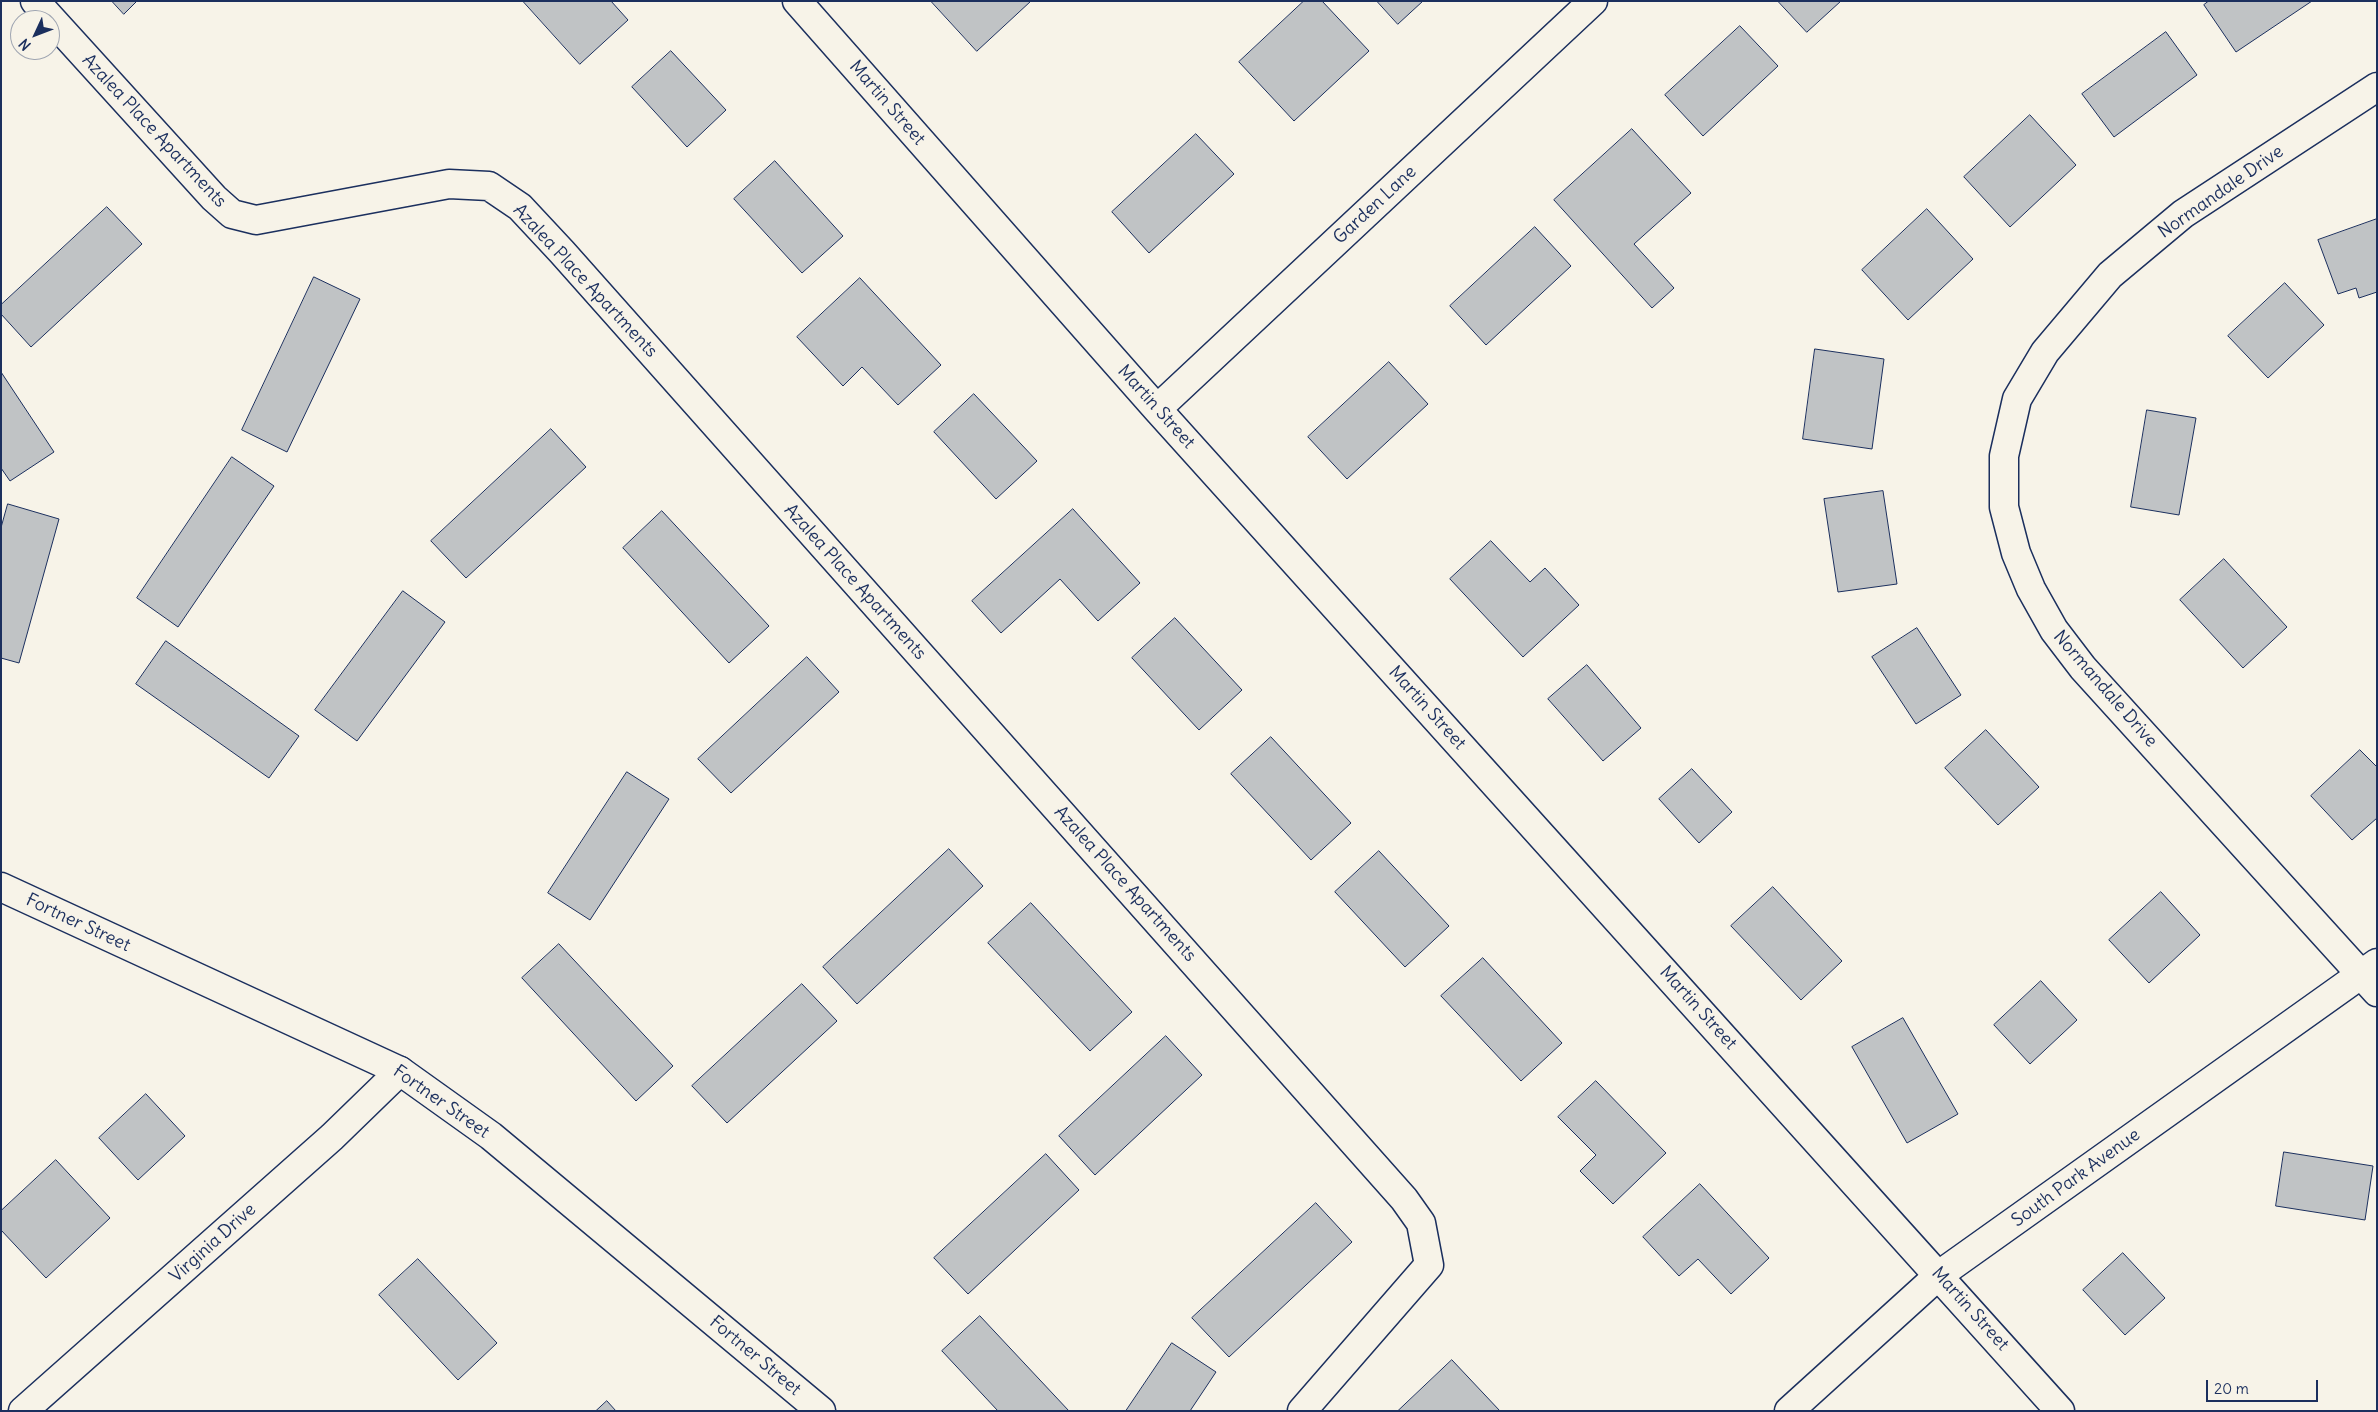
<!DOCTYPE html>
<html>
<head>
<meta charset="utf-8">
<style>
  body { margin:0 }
  #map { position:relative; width:2378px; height:1412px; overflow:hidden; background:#f7f3e8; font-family:Delius,sans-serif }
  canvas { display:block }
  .frame { position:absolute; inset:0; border:2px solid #1b2f5e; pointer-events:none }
  .north { position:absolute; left:10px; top:10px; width:50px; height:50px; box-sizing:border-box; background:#f7f3e8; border:1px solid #9fa5b1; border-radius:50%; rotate:227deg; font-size:14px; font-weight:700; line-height:20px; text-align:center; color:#1b2f5e }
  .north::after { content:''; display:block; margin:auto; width:18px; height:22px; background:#1b2f5e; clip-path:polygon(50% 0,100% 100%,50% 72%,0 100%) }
  .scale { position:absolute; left:2206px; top:1380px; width:112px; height:22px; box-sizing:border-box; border:2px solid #1b2f5e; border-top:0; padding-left:6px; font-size:15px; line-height:18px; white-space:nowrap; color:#1b2f5e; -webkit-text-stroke:4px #f7f3e8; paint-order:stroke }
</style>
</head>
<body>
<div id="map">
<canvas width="2378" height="1412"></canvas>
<div class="frame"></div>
<div class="north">N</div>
<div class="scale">20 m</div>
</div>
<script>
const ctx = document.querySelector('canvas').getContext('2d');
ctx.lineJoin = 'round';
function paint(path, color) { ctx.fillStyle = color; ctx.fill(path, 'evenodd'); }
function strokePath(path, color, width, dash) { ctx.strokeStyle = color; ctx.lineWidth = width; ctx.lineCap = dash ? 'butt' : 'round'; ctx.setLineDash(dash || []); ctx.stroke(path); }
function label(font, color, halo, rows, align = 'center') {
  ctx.font = font + ' Delius,sans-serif'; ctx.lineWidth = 5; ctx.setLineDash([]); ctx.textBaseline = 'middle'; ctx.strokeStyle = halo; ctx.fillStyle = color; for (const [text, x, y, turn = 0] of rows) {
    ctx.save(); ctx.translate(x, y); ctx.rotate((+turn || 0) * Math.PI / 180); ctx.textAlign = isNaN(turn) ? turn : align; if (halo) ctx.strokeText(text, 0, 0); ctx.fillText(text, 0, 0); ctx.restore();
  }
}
const building = new Path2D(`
  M112,1H137L124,14Z
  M523,1H611L628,20L580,64Z
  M931,1H1031L977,51Z
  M1304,1H1322L1369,51L1294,121L1239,62Z
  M1377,1H1423L1398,24Z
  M1778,1H1841L1807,32Z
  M2209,1H2312L2236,52L2204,5Z
  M1740,26L1778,66L1703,136L1665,95Z
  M2166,32L2197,75L2114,137L2082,94Z
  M671,51L726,110L687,147L632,87Z
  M2030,115L2076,165L2010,227L1964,177Z
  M1632,129L1691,193L1634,244L1674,288L1652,308L1554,200Z
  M1196,134L1234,174L1149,253L1112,212Z
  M775,161L843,236L802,273L734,199Z
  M107,207L142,244L31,347L1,314V305Z
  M1927,209L1973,259L1908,320L1862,270Z
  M2377,219V292L2359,298L2356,288L2338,294L2318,240Z
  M1535,227L1571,266L1486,345L1450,306Z
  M314,277L360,299L287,452L242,430Z
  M860,278L941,365L898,405L862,367L843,386L797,337Z
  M2285,283L2324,325L2268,378L2228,336Z
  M1815,349L1884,359L1872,449L1803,439Z
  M1389,362L1428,404L1347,479L1308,437Z
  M1,372L54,452L10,481L1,468Z
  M974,394L1037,461L996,499L934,432Z
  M2147,410L2196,418L2179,515L2131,507Z
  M551,429L586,467L466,578L431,541Z
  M232,457L274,486L178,627L137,598Z
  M1883,491L1897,584L1838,592L1824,499Z
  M8,504L59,519L19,663L1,658V528Z
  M1073,509L1140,583L1098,621L1060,579L1001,633L972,601Z
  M662,511L769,626L729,663L623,548Z
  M1491,541L1530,582L1545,568L1579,605L1523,657L1450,579Z
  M2224,559L2287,627L2243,668L2180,600Z
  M403,591L445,622L357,741L315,710Z
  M1175,618L1242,690L1199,730L1132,658Z
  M1917,628L1961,695L1916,724L1872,657Z
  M166,641L299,736L269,778L136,684Z
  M807,657L839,692L731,793L698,759Z
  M1587,665L1641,728L1603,761L1548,699Z
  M1986,730L2039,787L1998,825L1945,768Z
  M1271,737L1351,823L1311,860L1231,774Z
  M2360,750L2377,767V818L2352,840L2311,796Z
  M1692,769L1732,812L1699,843L1659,799Z
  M627,772L669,799L590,920L548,893Z
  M949,849L983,886L857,1004L823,967Z
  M1379,851L1449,926L1405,967L1335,892Z
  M1773,887L1842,961L1801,1000L1731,926Z
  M2161,892L2200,935L2149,983L2109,940Z
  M1031,903L1132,1012L1090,1051L988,943Z
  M559,944L673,1066L636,1101L522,978Z
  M1483,958L1562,1043L1521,1081L1441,996Z
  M2041,981L2077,1020L2030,1064L1994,1025Z
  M802,984L837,1021L727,1123L692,1086Z
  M1903,1018L1958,1114L1907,1143L1852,1047Z
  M1166,1036L1202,1075L1095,1175L1059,1136Z
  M1596,1081L1666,1153L1613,1204L1580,1171L1596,1155L1558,1117Z
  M146,1094L185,1136L138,1180L99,1138Z
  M2284,1152L2373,1166L2365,1220L2276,1206Z
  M1046,1154L1079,1190L968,1294L934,1258Z
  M56,1160L110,1218L46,1278L1,1230V1211Z
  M1700,1184L1769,1258L1731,1294L1698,1259L1679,1276L1643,1237Z
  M1316,1203L1352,1242L1229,1357L1192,1318Z
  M2123,1253L2165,1298L2125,1335L2083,1290Z
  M418,1259L497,1343L458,1380L379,1295Z
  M980,1316L1069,1411H998L942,1351Z
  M1172,1343L1216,1372L1190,1411H1126Z
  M1452,1360L1500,1411H1398Z
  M607,1401L616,1411H596Z`);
paint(building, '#c0c3c5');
strokePath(building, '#1b2f5e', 1);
const minor = new Path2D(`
  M35,1L214,198L232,214L256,220L449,184L489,186L520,207L562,252L1404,1199L1421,1223L1429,1265L1302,1411
  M797,1L1157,409L2060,1411
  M2377,87L2183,214L2110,275L2045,352L2017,399L2004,456V507L2016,553L2031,589L2054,630L2083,668L2377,992
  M1157,409L1593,1
  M23,1411L332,1137L400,1071`);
const tertiary = new Path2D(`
  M1,887L400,1071L491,1136L821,1411
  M1789,1411L1939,1275L2377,963`);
strokePath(minor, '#1b2f5e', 31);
strokePath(tertiary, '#1b2f5e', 31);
strokePath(minor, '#f7f3e8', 28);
strokePath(tertiary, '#f7f3e8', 28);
label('18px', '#1b2f5e', '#f7f3e8', [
  ["Martin Street",887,103,49],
  ["Azalea Place Apartments",154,131,47],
  ["Normandale Drive",2221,192,-35],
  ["Garden Lane",1375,205,-43],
  ["Azalea Place Apartments",585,281,47],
  ["Martin Street",1156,407,48],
  ["Azalea Place Apartments",855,582,48],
  ["Normandale Drive",2105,689,49],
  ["Martin Street",1427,708,48],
  ["Azalea Place Apartments",1125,884,48],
  ["Fortner Street",78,923,25],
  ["Martin Street",1698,1008,48],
  ["Fortner Street",441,1102,35],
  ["South Park Avenue",2076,1178,-36],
  ["Virginia Drive",213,1243,-42],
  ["Martin Street",1970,1309,48],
  ["Fortner Street",755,1356,40]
]);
</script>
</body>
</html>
